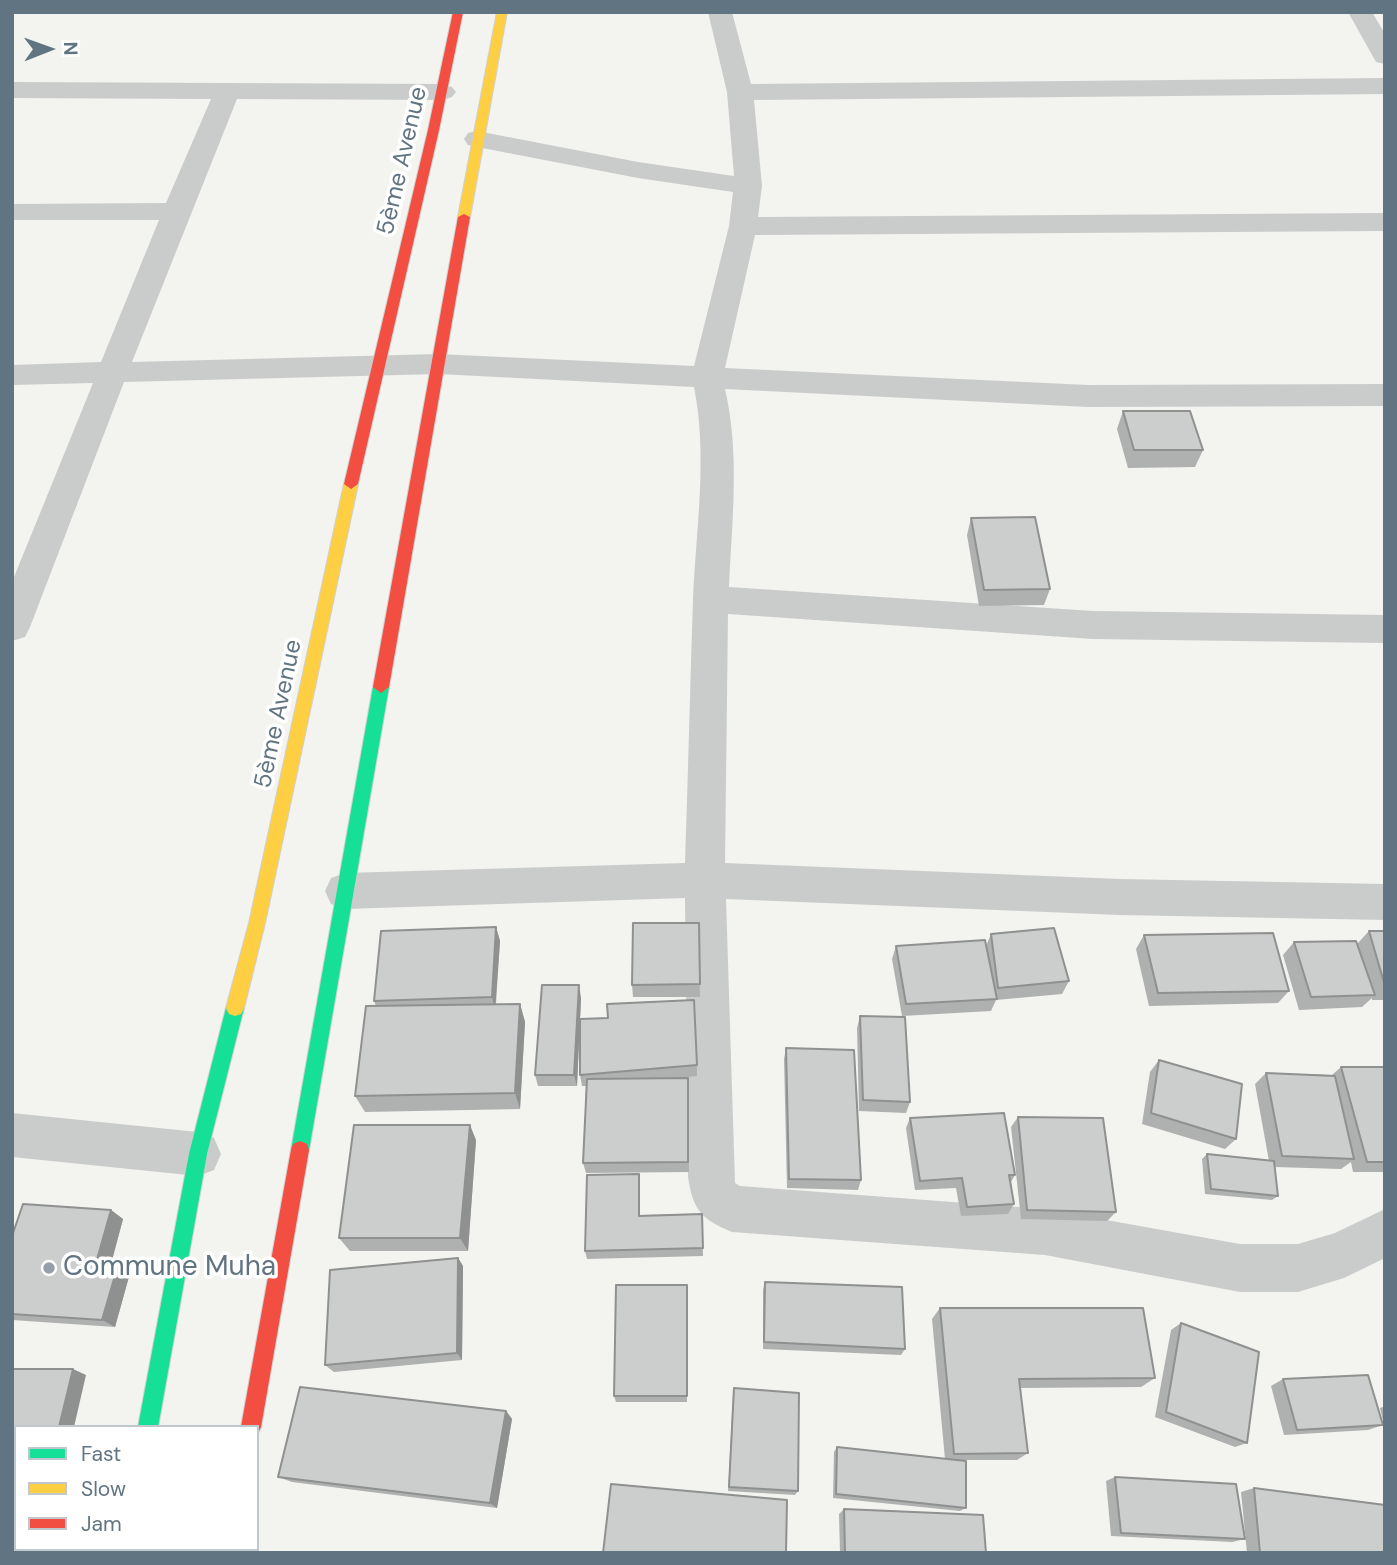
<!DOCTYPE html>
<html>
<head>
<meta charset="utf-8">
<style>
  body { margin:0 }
  #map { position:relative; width:1397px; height:1565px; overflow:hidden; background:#f3f3f0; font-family:"DM Sans",sans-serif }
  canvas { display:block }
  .frame { position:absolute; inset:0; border:14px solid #617482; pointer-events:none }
  .legend { position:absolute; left:14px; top:1425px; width:245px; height:126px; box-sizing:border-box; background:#fff; border:2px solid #c0c7cd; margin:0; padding:9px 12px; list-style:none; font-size:21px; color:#617482 }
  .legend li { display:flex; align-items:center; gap:14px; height:35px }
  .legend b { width:35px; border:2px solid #c0c7cd }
  .north { position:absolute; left:14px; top:14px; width:70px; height:70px; -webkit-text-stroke:5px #fff; paint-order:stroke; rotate:89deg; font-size:19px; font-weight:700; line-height:28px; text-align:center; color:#617482 }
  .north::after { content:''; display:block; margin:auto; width:24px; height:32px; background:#617482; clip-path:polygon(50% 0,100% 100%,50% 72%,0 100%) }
</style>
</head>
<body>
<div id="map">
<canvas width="1397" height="1565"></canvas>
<div class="frame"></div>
<ul class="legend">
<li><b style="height:9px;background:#16e098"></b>Fast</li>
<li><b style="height:9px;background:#ffcf43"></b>Slow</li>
<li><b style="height:9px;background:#f24e42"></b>Jam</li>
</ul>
<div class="north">N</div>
</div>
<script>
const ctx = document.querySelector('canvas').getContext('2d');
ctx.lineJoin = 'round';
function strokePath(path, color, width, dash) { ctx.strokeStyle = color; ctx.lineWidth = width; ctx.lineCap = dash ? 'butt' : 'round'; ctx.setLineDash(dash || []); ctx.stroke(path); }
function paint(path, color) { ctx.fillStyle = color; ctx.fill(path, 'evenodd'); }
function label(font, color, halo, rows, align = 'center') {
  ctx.font = font + ' "DM Sans",sans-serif'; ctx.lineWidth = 7; ctx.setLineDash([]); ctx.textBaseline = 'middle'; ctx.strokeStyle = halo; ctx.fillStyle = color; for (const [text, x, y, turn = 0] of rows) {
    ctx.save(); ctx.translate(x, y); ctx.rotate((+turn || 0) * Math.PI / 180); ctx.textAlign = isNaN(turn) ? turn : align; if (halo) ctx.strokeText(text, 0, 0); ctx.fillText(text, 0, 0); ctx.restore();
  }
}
const fast = new Path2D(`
  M381,681L389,687L309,1150L307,1156L300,1159L293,1156L291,1150L373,687Z
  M235,1000L241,1002L244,1008L207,1154L158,1427H138L189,1154L226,1008L229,1002Z`);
const slow = new Path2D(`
  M497,12H507L470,217L464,220L458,217Z
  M351,479L358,484L265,923L244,1008L241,1014L235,1016L229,1014L226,1008L249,923L344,484Z
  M114,1549H136V1553H114Z
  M218,1549H240V1553H218Z`);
const jam = new Path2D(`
  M453,12H463L439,130L358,484L351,489L344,484L428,130Z
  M464,214L470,217L389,687L381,693L373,687L458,217Z
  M300,1141L307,1144L309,1150L261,1427L257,1435V1427H241L291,1150L293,1144Z`);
strokePath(fast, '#cfd1d0', 2);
strokePath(slow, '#cfd1d0', 2);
strokePath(jam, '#cfd1d0', 2);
paint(new Path2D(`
  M708,12H732L751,84L1385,78V94L754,100L762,186L758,217L1385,213V231L755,235L725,368L1088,385L1385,384V406L1088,407L725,389C740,453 732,521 729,587L1093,611L1385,615V643L1093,639L728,614L725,863L1120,879L1385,884V920L1120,915L726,899L735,1183L740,1186L1045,1209L1240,1244H1298L1335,1233L1385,1209V1258L1344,1278L1298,1292H1240L1045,1255L732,1232C701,1219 693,1210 688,1177L685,898L345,909L331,904L325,891L331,878L345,873L685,863C688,775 690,688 693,600C696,529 708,457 694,387L438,374L124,382L30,627L25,637L12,641V582L93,383L12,385V365L101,362L159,220H12V204L166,203L211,99L12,98V82L443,84L452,87L456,92L452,97L443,100L237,99L132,362L438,354L694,366L729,226L733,192L638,178L477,147L468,145L464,139L468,133L477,131L638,162L734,176L727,92Z
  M1348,12H1372L1385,34V64L1376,62Z
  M12,1113L198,1132L214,1138L221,1154L214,1170L198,1176L12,1157Z`), '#cacccc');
paint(fast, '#16e098');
paint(slow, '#ffcf43');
paint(jam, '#f24e42');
paint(new Path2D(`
  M1123,411L1203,450L1195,467L1128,468L1117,429Z
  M971,518L1050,589L1044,605L979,606L967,535Z
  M699,923L700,997H633L632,985Z
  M496,927L500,941L496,1004H520L525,1022L520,1109L365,1112L355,1096L376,1006L374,1001Z
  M1369,931H1385V1000H1372V998L1362,1007L1299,1010L1283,955L1294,942L1357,944Z
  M991,934L1069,981L1062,994L996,1000L991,1011L902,1016L892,959L896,946H986Z
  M1144,935L1289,991L1278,1003L1149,1006L1136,949Z
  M581,998L577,1086H538L535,1075Z
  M860,1016L910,1102L906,1113L859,1111L857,1028Z
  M786,1048L861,1180L858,1190L787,1188L784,1059Z
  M1159,1060L1236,1139L1225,1149L1142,1124L1150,1072Z
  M697,1065V1076L670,1079L688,1078L689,1172L586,1173L583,1163L586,1086H582L580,1075Z
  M1341,1067H1385V1172H1353L1351,1162L1341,1169L1275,1167L1278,1196L1272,1200L1205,1194L1202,1159L1207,1154L1269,1161L1255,1084L1266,1073L1332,1075Z
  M1018,1117L1116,1212L1107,1221L1021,1219L1011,1127Z
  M910,1118L1015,1175L1011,1182L1014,1204L1008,1214L961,1216L956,1188L915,1190L906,1128Z
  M476,1140L468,1251H350L339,1238Z
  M640,1184V1215L702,1214L703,1256L587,1259L585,1251Z
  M111,1210L123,1219L111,1264L118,1265L130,1273L115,1327L12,1320V1236Z
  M458,1258L463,1266L462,1360L334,1372L325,1365Z
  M765,1282L905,1349L901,1355L763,1349V1290Z
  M687,1285V1402H616L614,1396Z
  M940,1308L1155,1378L1141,1387L1020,1388L1028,1453L1017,1460H960L966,1508L960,1511L833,1498L834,1452L837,1447L945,1459L932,1319Z
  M1181,1323L1247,1443L1235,1447L1155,1417L1171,1330Z
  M1283,1379L1383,1425L1368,1430L1284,1435L1271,1386Z
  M733,1394L798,1491L795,1495L728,1491Z
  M1385,1406V1430L1380,1408Z
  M506,1411L512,1419L497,1508L292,1482L278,1477Z
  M1115,1477L1245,1539L1232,1542L1111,1536L1106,1481Z
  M1254,1488L1385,1553H1247L1241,1492Z
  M844,1509L986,1553H840L839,1514Z`), '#afb1b1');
paint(new Path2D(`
  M496,927L500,941L495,1010L492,997Z
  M579,985L581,998L577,1086L574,1075Z
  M520,1004L525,1022L520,1109L515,1093Z
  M470,1125L476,1140L468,1251L460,1238Z
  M639,1174L640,1184V1225L639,1216Z
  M111,1210L123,1219L109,1271L96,1263Z
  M458,1258L463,1266L462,1360L457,1353Z
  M118,1265L130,1273L115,1327L102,1320Z
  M73,1369L86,1375L74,1427H59Z
  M506,1411L512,1419L497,1508L490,1503Z
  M80,1549H95L94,1553H79Z`), '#8f9090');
const building = new Path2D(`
  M1123,411H1190L1203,450H1134Z
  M1035,517L1050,589L984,590L971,518Z
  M633,923H699L700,984L632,985Z
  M496,927L492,997L374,1001L381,931Z
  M1054,928L1069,981L998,988L991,934Z
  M1369,931H1385V986Z
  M1273,933L1289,991L1158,993L1144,935Z
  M985,940L997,999L906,1004L896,946Z
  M1356,941L1375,995L1311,997L1294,942Z
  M542,985H579L574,1075H535Z
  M694,1000L697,1065L580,1075V1019L608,1018L607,1004Z
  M520,1004L515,1093L355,1096L366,1006Z
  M860,1016L905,1017L910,1102L863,1100Z
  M786,1048L854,1050L861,1180L789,1179Z
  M1159,1060L1242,1084L1236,1139L1151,1113Z
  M1341,1067H1385V1162H1367Z
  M1266,1073L1335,1076L1354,1159L1282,1156Z
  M688,1078V1162L583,1163L587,1079Z
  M1004,1113L1015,1175H1009L1014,1204L967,1207L962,1178L920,1181L910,1118Z
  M1018,1117L1103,1118L1116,1212L1027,1210Z
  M354,1125H470L460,1238H339Z
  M1207,1154L1274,1161L1278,1196L1211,1189Z
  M639,1174V1216L702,1214L703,1248L585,1251L587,1175Z
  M23,1204L111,1210L96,1263L118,1265L102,1320L12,1314V1236Z
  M458,1258L457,1353L325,1365L330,1270Z
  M765,1282L902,1287L905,1349L764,1342Z
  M616,1285H687V1396H614Z
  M940,1308H1143L1155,1378L1019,1379L1028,1453L954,1454Z
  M1181,1323L1259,1352L1247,1443L1166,1412Z
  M13,1369H73L59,1427H16V1474H12V1374Z
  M1368,1375L1383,1425L1297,1430L1283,1379Z
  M300,1387L506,1411L490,1503L278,1477Z
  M734,1388L799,1393L798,1491L729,1487Z
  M837,1447L966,1461V1508L836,1494Z
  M1115,1477L1236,1484L1245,1539L1121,1533Z
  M12,1482L16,1483V1549H80L79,1553H12Z
  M611,1484L787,1500L786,1553H603Z
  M1254,1488L1385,1505V1553H1260Z
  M844,1509L983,1515L986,1553H845Z`);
paint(building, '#cccece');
strokePath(building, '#8f9090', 2);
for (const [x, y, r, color] of [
  [49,1268,7,"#94a0a8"]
]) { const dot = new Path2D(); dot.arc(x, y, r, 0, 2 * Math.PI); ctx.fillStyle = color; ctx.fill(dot); strokePath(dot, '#fff', 2.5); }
label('24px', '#617482', '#fff', [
  ["5ème Avenue",403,161,-77],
  ["5ème Avenue",279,714,-78]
]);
label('28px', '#617482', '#fff', [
  ["Commune Muha",63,1268]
], 'left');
</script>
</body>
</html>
